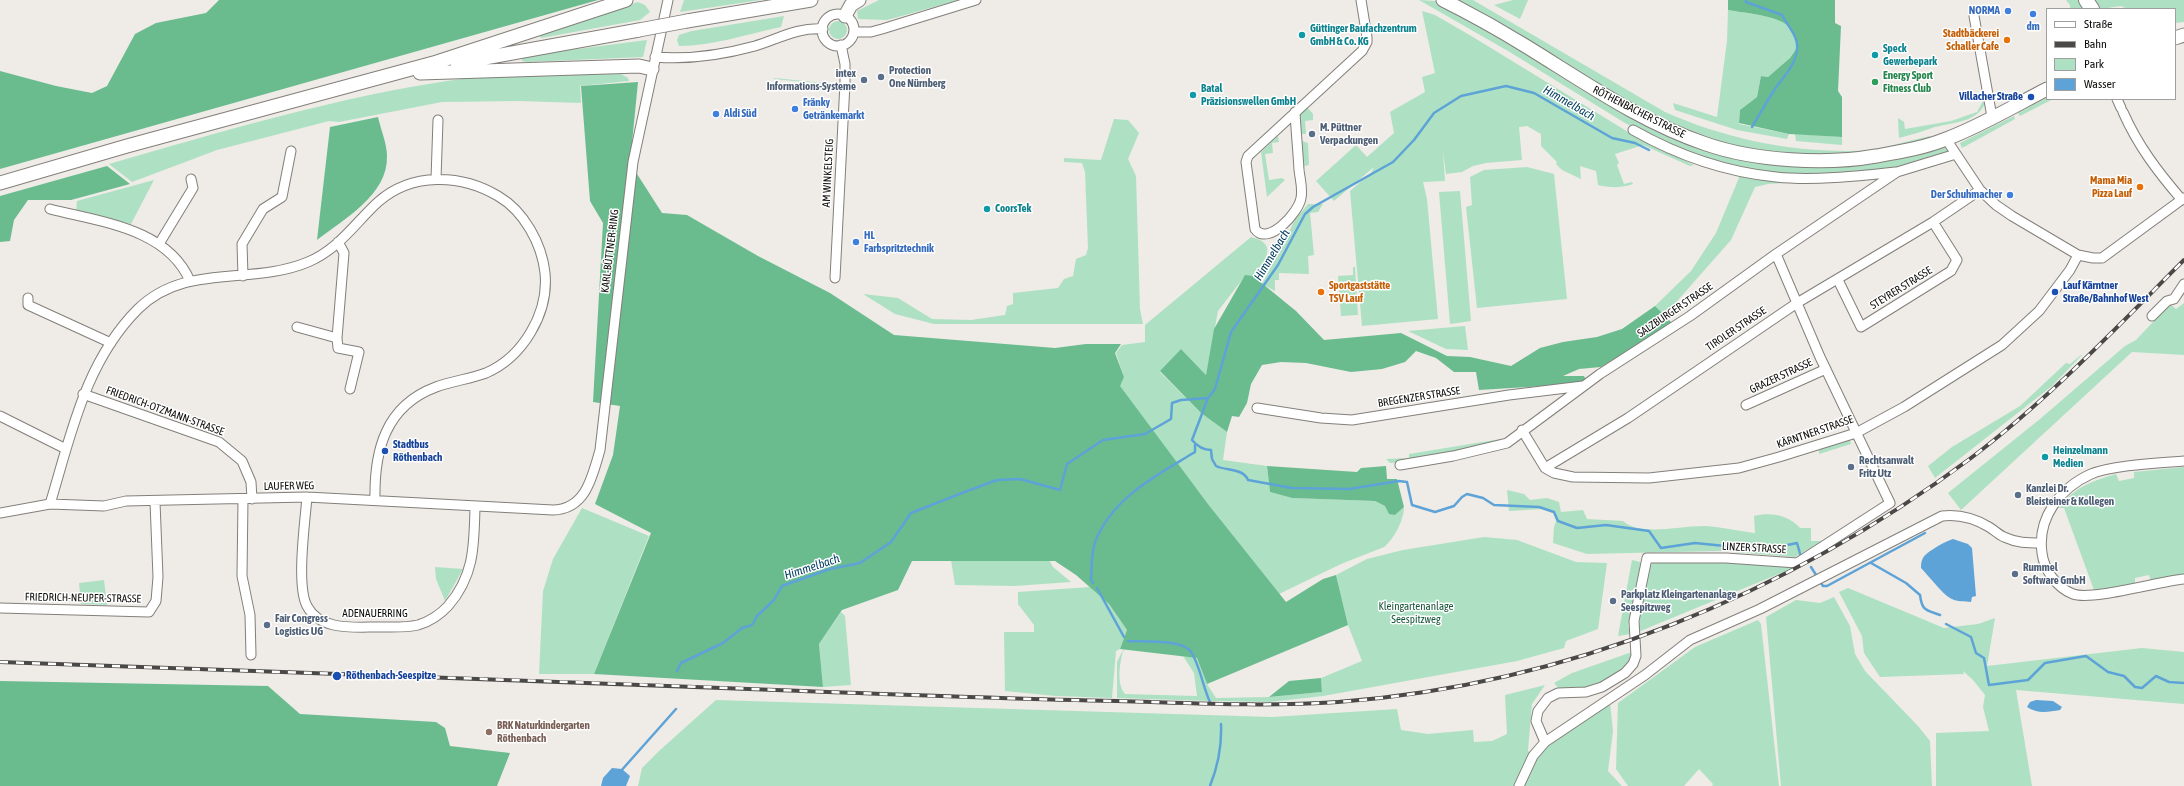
<!DOCTYPE html>
<html>
<head>
<meta charset="utf-8">
<style>
  body { margin:0 }
  #map { position:relative; width:2184px; height:786px; overflow:hidden; background:#efebe6; font-family:"Asap Condensed",sans-serif }
  canvas { display:block }
  .legend { position:absolute; left:2046px; top:8px; width:130px; height:92px; box-sizing:border-box; background:#fff; border:1px solid #9f9f9e; margin:0; padding:5px 7px; list-style:none; font-size:12px; color:#0f0e0c }
  .legend li { display:flex; align-items:center; gap:8px; height:20px }
  .legend b { width:20px; border:1px solid #9f9f9e }
</style>
</head>
<body>
<div id="map">
<canvas width="2184" height="786"></canvas>
<ul class="legend">
<li><b style="height:5px;background:#fff"></b>Straße</li>
<li><b style="height:5px;background:#4b4947"></b>Bahn</li>
<li><b style="height:11px;background:#aee1c3"></b>Park</li>
<li><b style="height:11px;background:#5da3d7"></b>Wasser</li>
</ul>
</div>
<script>
const ctx = document.querySelector('canvas').getContext('2d');
ctx.lineJoin = 'round';
function paint(path, color) { ctx.fillStyle = color; ctx.fill(path, 'evenodd'); }
function strokePath(path, color, width, dash) { ctx.strokeStyle = color; ctx.lineWidth = width; ctx.lineCap = dash ? 'butt' : 'round'; ctx.setLineDash(dash || []); ctx.stroke(path); }
function label(font, color, halo, rows, align = 'center') {
  ctx.font = font + ' "Asap Condensed",sans-serif'; ctx.lineWidth = 3; ctx.setLineDash([]); ctx.textBaseline = 'middle'; ctx.strokeStyle = halo; ctx.fillStyle = color; for (const [text, x, y, turn = 0] of rows) {
    ctx.save(); ctx.translate(x, y); ctx.rotate((+turn || 0) * Math.PI / 180); ctx.textAlign = isNaN(turn) ? turn : align; if (halo) ctx.strokeText(text, 0, 0); ctx.fillText(text, 0, 0); ctx.restore();
  }
}
paint(new Path2D(`
  M684,0H761L680,12Z
  M879,0H959L887,20L858,19L857,11Z
  M1419,0L1435,1L1508,43L1585,92L1646,125L1784,166L1824,167L1861,165L1899,159L1944,147L1948,151L1899,168L1824,175L1785,174L1756,170L1697,156L1659,141L1625,123L1508,51Z
  M1459,0H1473L1665,112C1721,137 1784,151 1846,151C1874,152 1903,142 1930,136V138L1886,150L1832,157L1767,152L1727,144L1660,119L1612,94Z
  M1513,0H1528L1520,19L1494,5Z
  M2066,0H2079L2084,9H2070V5Z
  M2095,0H2184V22L2175,23V9H2127L2121,6L2101,9Z
  M638,2L645,5L650,12L640,20L541,38L539,34Z
  M1728,10C1744,13 1776,15 1788,26C1794,31 1796,41 1798,48L1790,58L1768,77L1761,76L1757,97L1740,110L1739,124L1789,134L1787,139L1737,130L1675,110L1673,103L1717,117L1727,41Z
  M1422,11L1435,15L1473,37L1633,135L1694,165L1690,166L1643,145L1615,154L1619,163L1617,165L1624,184L1632,182L1633,184C1621,188 1610,188 1598,185L1596,171L1580,166L1581,179L1562,170L1556,164L1557,162L1541,146V134L1527,126L1519,127L1522,160L1486,163L1473,166L1462,172L1446,174L1443,152L1445,181L1423,182L1427,199L1438,319L1362,326L1350,191L1371,173L1374,167L1334,201L1316,181L1356,145L1367,157L1394,133L1390,112L1425,92L1422,77L1435,73Z
  M784,16L781,27C747,34 713,46 679,46L677,40L679,35L692,31Z
  M829 30a9 9 0 1 1 18 0a9 9 0 1 1-18 0Z
  M647,40L643,57L527,62L522,61L523,56Z
  M535,74H621L628,78L629,81L580,86L581,103L519,101L442,102L339,122L329,121L217,150L132,182L109,164C224,131 340,96 460,79C485,76 510,75 535,74Z
  M774,78L824,83V84L774,79Z
  M2047,98L2053,99L2020,116L2018,113Z
  M1983,101L1985,104C1975,123 1954,122 1935,127C1923,131 1911,135 1899,138L1898,118L1904,122L1905,129L1951,121L1977,112Z
  M1307,107L1313,114V120L1305,121L1306,134H1301L1300,115Z
  M2014,116L2015,119L1962,148L1960,143Z
  M1114,119L1128,120L1139,133L1128,159L1136,176L1140,309L1143,324H934L895,314L863,294L898,298L932,319L971,320L1005,315L1007,306L1013,304V293L1058,288L1064,279L1073,276L1076,259L1086,255L1088,248L1085,172L1082,163L1064,162V158L1101,160Z
  M1795,134L1842,137V145L1796,141Z
  M1278,136L1279,142L1272,143L1273,153L1265,154L1269,180L1282,178L1285,180L1267,197L1261,152Z
  M1302,141L1308,143L1309,165L1304,166Z
  M1527,167L1554,174L1567,299L1477,308L1466,207L1472,205L1470,177L1484,170Z
  M1741,173L1825,180L1768,184L1755,187L1731,240L1664,316L1655,306L1691,271L1716,233Z
  M154,180L131,224L76,212L77,201Z
  M1460,191L1471,321L1450,324L1439,192Z
  M1308,204H1323L1318,212L1310,213L1314,255L1308,256L1309,274L1279,273V280H1275V291L1262,284L1295,220Z
  M1251,237C1255,238 1261,240 1263,242C1275,252 1259,268 1253,276H1245L1218,311L1206,375L1181,349L1160,372L1201,413L1227,432L1223,460L1267,466L1270,492L1292,498L1375,501L1385,506L1395,515L1404,507C1404,520 1394,539 1384,547L1341,564L1279,594L1208,504L1119,386L1124,377L1116,353L1122,345L1145,342V325Z
  M1353,267H1355L1358,315L1341,316L1338,276L1353,275Z
  M2184,303V355L2132,352L1961,510L1948,493L2040,419L2125,346L2136,340L2170,304L2176,309Z
  M1465,326L1468,350L1446,349L1408,331Z
  M2081,355H2082L2052,386L1935,478L1928,466L1952,447L2020,406L2066,363L2070,364Z
  M1501,439L1503,440L1406,462L1390,463L1386,459L1409,458V454Z
  M1847,440H1850L1851,444L1819,454V450Z
  M2184,467V574L2151,581L2149,575L2135,578V584L2094,590L2064,508H2059C2072,488 2095,480 2116,474L2119,481L2134,478V472Z
  M1507,490L1524,494L1530,500L1547,498L1559,502L1561,512L1583,510L1587,519L1623,521C1640,537 1684,525 1705,526C1722,527 1739,531 1755,533L1754,516C1771,512 1788,515 1800,528H1811V541H1822L1795,557L1720,551L1587,554L1553,543L1554,527L1556,521L1553,513L1542,509L1509,511Z
  M582,508L649,536L594,674H539L543,591L553,559Z
  M1484,537L1517,540L1576,562L1607,563L1598,629L1566,641L1564,648L1517,661L1323,696L1270,702L1211,701L1204,687L1195,658H1197L1207,684L1216,698L1269,697L1322,692L1321,678L1362,661L1348,625L1336,575L1367,559L1403,550Z
  M951,560H1049L1053,567L1071,582L1014,586L955,585Z
  M1632,560L1640,562L1642,567L1628,626L1631,634L1618,636Z
  M1729,561L1798,566L1638,632C1641,617 1644,573 1653,562Z
  M435,567L463,569L445,601L436,579Z
  M104,580L107,605L81,604L79,583Z
  M1090,587L1109,604L1127,630L1120,649L1116,651L1112,698L1056,696L1005,691L1004,632H1034V625L1018,604V592Z
  M1848,588L1944,628L1978,624L1995,618L1987,666L2142,648L2184,652V704L2016,690L2032,786H1936V733L1989,731L1983,707L1985,695L1973,680L1963,671L1964,674L1880,677L1864,653L1862,636L1839,592Z
  M1834,597L1850,626L1855,654L1865,671L1918,726L1930,741L1932,786H1781L1766,617L1796,600L1820,603Z
  M841,612L845,616L851,685L823,687L819,644Z
  M1758,620L1761,624L1779,786H1712L1713,784L1699,769L1684,786H1628L1616,769L1618,703L1695,647Z
  M1123,650H1125L1123,651C1120,663 1116,683 1125,694L1197,696L1194,673L1183,656L1193,657L1209,701L1117,698V662Z
  M1632,652C1630,657 1630,663 1627,667C1613,685 1582,689 1561,691L1554,683L1572,673Z
  M1545,685L1532,704L1528,750L1533,762C1551,734 1583,719 1610,702L1613,731L1608,771L1622,786H638L642,768L659,751L716,700L1272,717L1397,709L1401,730L1428,734L1473,730L1474,742L1492,741L1507,734L1505,695Z`), '#aee1c3');
paint(new Path2D(`
  M219,0H598L0,169V71L56,86L92,93L107,86L135,34L156,23L206,13Z
  M1728,0H1835V23L1841,26L1838,91L1842,97V137L1789,134L1739,123L1740,110L1757,97L1761,76L1768,77L1790,58L1797,48C1796,41 1794,31 1788,26C1776,15 1744,13 1728,10Z
  M638,82L630,163L662,213L687,215L758,256L830,293L894,335L1055,348L1086,344H1121L1115,353L1124,377L1120,386L1208,504L1286,602L1323,579L1336,575L1348,625L1207,684L1197,658L1120,649L1127,630L1109,604L1076,575L1055,561H912L898,590L842,610L819,644L823,687L594,674L651,533L595,504L613,455L620,406L593,402L603,223L590,201L581,86Z
  M378,117C381,130 387,144 387,156C388,195 344,219 317,240L330,127Z
  M107,166L130,184L71,200H28L14,220L10,241L0,242V196Z
  M1245,275L1253,276L1296,311L1324,340L1401,333L1447,356L1470,357L1511,366L1540,348L1563,342L1597,337L1622,329L1655,306L1673,324L1601,367L1579,369L1563,376H1584L1586,380L1560,388L1544,386L1479,390L1476,372H1454L1436,358L1416,351L1405,362L1382,369L1351,372L1306,363L1281,362L1262,365L1251,384L1247,403L1239,417L1232,416L1227,432L1201,413L1160,371L1181,349L1206,375L1214,329Z
  M1267,466L1357,472L1361,468L1386,466L1387,479H1397L1404,507L1395,515L1389,514L1385,506L1375,501L1292,498L1270,492Z
  M1321,678L1322,692L1269,697L1289,681Z
  M0,681L268,686L300,714L436,722L445,728L450,746L510,753L497,786H0Z`), '#6abc8f');
paint(new Path2D(`
  M1953,539L1968,544L1972,548L1976,596L1972,597L1971,602C1965,601 1957,602 1952,599C1944,596 1928,575 1921,568C1921,565 1921,561 1923,558C1926,552 1946,541 1953,539Z
  M2036,700L2053,701L2062,707L2060,710C2048,712 2037,714 2027,707L2030,702Z
  M612,768L622,769L630,776L626,786H601L603,778Z`), '#5da3d7');
strokePath(new Path2D(`
  M1746,0V2L1782,15C1787,25 1799,37 1797,49C1796,66 1781,79 1773,92C1765,104 1759,116 1752,127
  M1208,398L1192,440C1197,446 1203,450 1211,450L1212,459L1216,466C1226,471 1243,468 1248,480L1292,488L1349,489L1399,481L1407,482L1412,505L1435,512L1454,506L1462,497L1467,494L1483,498L1494,505L1539,507L1554,512L1558,521L1577,528L1606,525L1649,531L1661,548L1695,543L1725,546L1778,547L1797,543L1801,557
  M962,493L997,480L1020,479L1060,490L1067,464L1103,440L1145,434L1171,419L1172,403L1181,400L1208,398L1215,389L1231,332L1278,265L1305,214L1313,207L1393,162L1414,140L1434,113L1461,96L1506,86L1534,93L1612,138L1635,143L1649,150
  M1871,563L1906,583L1920,595C1922,611 1926,610 1940,615
  M1811,567L1823,586H1827L1925,533
  M1093,583L1091,580C1092,565 1091,548 1098,535C1117,495 1159,474 1195,452V445
  M1097,588L1124,637
  M1946,624L1971,637L1976,653L1984,658L1989,685L2028,680L2045,663L2086,656L2108,672L2124,676L2135,687L2142,688L2156,676L2169,682L2184,683
  M1128,641C1143,642 1183,639 1191,652C1199,663 1203,687 1210,702
  M677,671L681,663L723,643L742,628L752,625L757,616L774,600L782,586L830,569L860,563L891,542L911,513L962,493
  M620,772L676,709
  M1210,786C1218,766 1222,746 1221,724`), '#5da3d7', 2.5);
const street = new Path2D(`
  M822 30a16 16 0 1 1 32 0a16 16 0 1 1-32 0Z
  M1974,16L1992,117
  M854,32H871L882,29L976,0
  M655,57C689,60 722,55 755,46C778,39 798,27 823,29
  M2117,99L2121,108
  M1295,112C1296,132 1298,151 1299,170C1300,179 1303,189 1301,198C1299,212 1268,247 1255,229L1246,162L1248,156L1362,51L1367,42V37L1361,0
  M2123,112C2138,146 2158,172 2182,200
  M1633,130C1677,155 1726,172 1776,177C1813,181 1858,176 1895,172
  M1946,139L1980,190L1996,205L2012,216L2078,255L2093,258H2102L2184,198
  M436,179L438,120
  M50,209C100,222 167,228 190,281
  M159,244L193,188L191,179
  M243,276L242,244L263,209L282,197L291,151
  M835,278L845,83V64L841,45
  M1838,280L1861,327L1951,271L1957,260L1933,222
  M28,298V305L111,343
  M2152,316L2167,301L2174,299L2184,284
  M297,327L337,338L344,253L338,242
  M337,338L338,348L359,352L350,389
  M83,394L219,442L242,461L251,482L252,499
  M1746,405L1826,369
  M1257,408L1321,418L1352,420L1509,395L1583,386
  M0,416L66,449
  M1522,430L1545,468L1628,418L1797,303L1933,222L1980,190
  M2184,461C2160,463 2112,465 2091,474C2060,488 2037,518 2042,553C2044,570 2057,588 2073,594C2092,601 2160,581 2184,579
  M1400,465L1453,456L1507,443L1600,374L1690,316L1776,254L1897,172L1956,154
  M1545,468L1554,473L1573,477L1649,478L1739,468L1779,457L1856,433L1904,407L2002,345L2039,311L2070,270L2078,255
  M307,497C305,522 296,586 307,606C320,631 354,627 378,627C391,627 405,628 418,625C429,622 441,614 448,606C475,575 474,544 475,506
  M243,499L242,576L250,615L251,655
  M50,504C71,435 85,362 138,309C186,262 251,286 308,262C339,249 355,223 378,202C412,172 461,174 498,196C524,211 542,244 545,273C549,313 523,357 486,373C470,379 452,381 436,387C385,406 374,451 375,500
  M0,513L50,504L104,506L126,501L307,497L553,510C586,509 592,477 600,450L633,162L668,0
  M0,608L149,612L156,601L158,577L155,502
  M1545,742L1536,721L1538,711L1548,698L1558,693L1586,692L1602,687L1625,673L1633,664L1636,656L1634,621L1647,558H1726L1797,563L1890,503L1820,357L1776,254
  M1519,786L1533,756L1545,742L1645,675L1690,640L1760,609L1942,516C1959,514 1974,518 1989,527C1994,530 1999,535 2004,537C2017,543 2027,543 2041,543`);
const secondary = new Path2D(`
  M1443,0C1471,14 1498,29 1524,45C1583,81 1640,122 1706,144C1755,161 1826,165 1876,156C1899,152 1924,148 1946,139C1981,126 2014,106 2047,89
  M845,16L851,5L859,0
  M687,21L811,0
  M2175,38L2184,35
  M457,63L639,30
  M420,73L639,66L652,69
  M0,183L127,146L437,62L626,0`);
const primary = new Path2D(`
  M2086,0L2092,9`);
strokePath(street, '#837f7a', 11);
strokePath(secondary, '#837f7a', 15);
strokePath(primary, '#837f7a', 16);
strokePath(street, '#fff', 9);
strokePath(secondary, '#fff', 13);
strokePath(primary, '#fff', 14);
const rail = new Path2D(`
  M0,662C268,672 535,680 803,691C908,695 1012,699 1117,701C1191,703 1265,707 1338,702C1567,685 1788,594 1971,458C2048,400 2116,328 2184,260`);
strokePath(rail, '#4b4947', 4);
strokePath(rail, '#fff', 2.5, [8]);
const secondaryBridge = new Path2D(`
  M639,30L687,21`);
strokePath(secondaryBridge, '#837f7a', 15, []);
strokePath(secondaryBridge, '#fff', 13);
for (const [x, y, r, color] of [
  [2008,11,4,"#3f7fe0"],
  [2033,14,4,"#3f7fe0"],
  [1302,35,4,"#0f9aa8"],
  [2007,40,4,"#e8710a"],
  [1875,55,4,"#0f9aa8"],
  [881,77,4,"#5c6f8a"],
  [864,80,4,"#5c6f8a"],
  [1875,82,4,"#2e9e5b"],
  [1193,95,4,"#0f9aa8"],
  [2031,97,4,"#1a4fb4"],
  [795,109,4,"#3f7fe0"],
  [716,114,4,"#3f7fe0"],
  [1312,134,4,"#5c6f8a"],
  [2140,187,4,"#e8710a"],
  [2010,195,4,"#3f7fe0"],
  [987,209,4,"#0f9aa8"],
  [856,242,4,"#3f7fe0"],
  [1321,292,4,"#e8710a"],
  [2055,292,4,"#1a4fb4"],
  [385,451,4,"#1a4fb4"],
  [2045,457,4,"#0f9aa8"],
  [1851,467,4,"#5c6f8a"],
  [2018,495,4,"#5c6f8a"],
  [2015,574,4,"#5c6f8a"],
  [1613,601,4,"#5c6f8a"],
  [267,625,4,"#5c6f8a"],
  [337,676,5,"#1a4fb4"],
  [489,732,4,"#8d6e63"]
]) { const dot = new Path2D(); dot.arc(x, y, r, 0, 2 * Math.PI); ctx.fillStyle = color; ctx.fill(dot); strokePath(dot, '#fff', 1.5); }
label('bold 11px', '#366cbe', '#fff', [
  ["NORMA",2000,11,"right"],
  ["dm",2033,27,"center"],
  ["Fränky",803,103],
  ["Getränkemarkt",803,116],
  ["Aldi Süd",724,114],
  ["Der Schuhmacher",2002,195,"right"],
  ["HL",864,236],
  ["Farbspritztechnik",864,249]
], 'left');
label('bold 11px', '#0d838f', '#fff', [
  ["Güttinger Baufachzentrum",1310,29],
  ["GmbH & Co. KG",1310,42],
  ["Speck",1883,49],
  ["Gewerbepark",1883,62],
  ["Batal",1201,89],
  ["Präzisionswellen GmbH",1201,102],
  ["CoorsTek",995,209],
  ["Heinzelmann",2053,451],
  ["Medien",2053,464]
], 'left');
label('bold 11px', '#c56008', '#fff', [
  ["Stadtbäckerei",1999,34],
  ["Schaller Cafe",1999,47],
  ["Mama Mia",2132,181],
  ["Pizza Lauf",2132,194],
  ["Sportgaststätte",1329,286,"left"],
  ["TSV Lauf",1329,299,"left"]
], 'right');
label('bold 11px', '#4e5e75', '#fff', [
  ["Protection",889,71],
  ["One Nürnberg",889,84],
  ["intex",856,74,"right"],
  ["Informations-Systeme",856,87,"right"],
  ["M. Püttner",1320,128],
  ["Verpackungen",1320,141],
  ["Rechtsanwalt",1859,461],
  ["Fritz Utz",1859,474],
  ["Kanzlei Dr.",2026,489],
  ["Bleisteiner & Kollegen",2026,502],
  ["Rummel",2023,568],
  ["Software GmbH",2023,581],
  ["Parkplatz Kleingartenanlage",1621,595],
  ["Seespitzweg",1621,608],
  ["Fair Congress",275,619],
  ["Logistics UG",275,632]
], 'left');
label('bold 11px', '#27864d', '#fff', [
  ["Energy Sport",1883,76],
  ["Fitness Club",1883,89]
], 'left');
label('bold 11px', '#164399', '#fff', [
  ["Villacher Straße",2023,97,"right"],
  ["Lauf Kärntner",2063,286],
  ["Straße/Bahnhof West",2063,299],
  ["Stadtbus",393,445],
  ["Röthenbach",393,458],
  ["Röthenbach-Seespitze",346,676]
], 'left');
label('11px', '#0f0e0c', '#fff', [
  ["RÖTHENBACHER STRASSE",1639,112,27],
  ["AM WINKELSTEIG",828,173,-87],
  ["KARL-BÜTTNER-RING",610,251,-83],
  ["STEYRER STRASSE",1901,288,-32],
  ["SALZBURGER STRASSE",1675,310,-34],
  ["TIROLER STRASSE",1736,329,-34],
  ["GRAZER STRASSE",1781,376,-25],
  ["BREGENZER STRASSE",1419,397,-9],
  ["FRIEDRICH-OTZMANN-STRASSE",165,411,20],
  ["KÄRNTNER STRASSE",1815,432,-19],
  ["LAUFER WEG",289,486,-1],
  ["LINZER STRASSE",1754,548,3],
  ["FRIEDRICH-NEUPER-STRASSE",83,598,1],
  ["ADENAUERRING",375,614]
]);
label('11px', '#175538', '#fff', [
  ["Kleingartenanlage",1416,607],
  ["Seespitzweg",1416,620]
]);
label('bold 11px', '#785e54', '#fff', [
  ["BRK Naturkindergarten",497,726],
  ["Röthenbach",497,739]
], 'left');
label('italic 12px', '#043f61', '#fff', [
  ["Himmelbach",1569,103,30],
  ["Himmelbach",1272,255,-59],
  ["Himmelbach",812,567,-18]
]);
</script>
</body>
</html>
